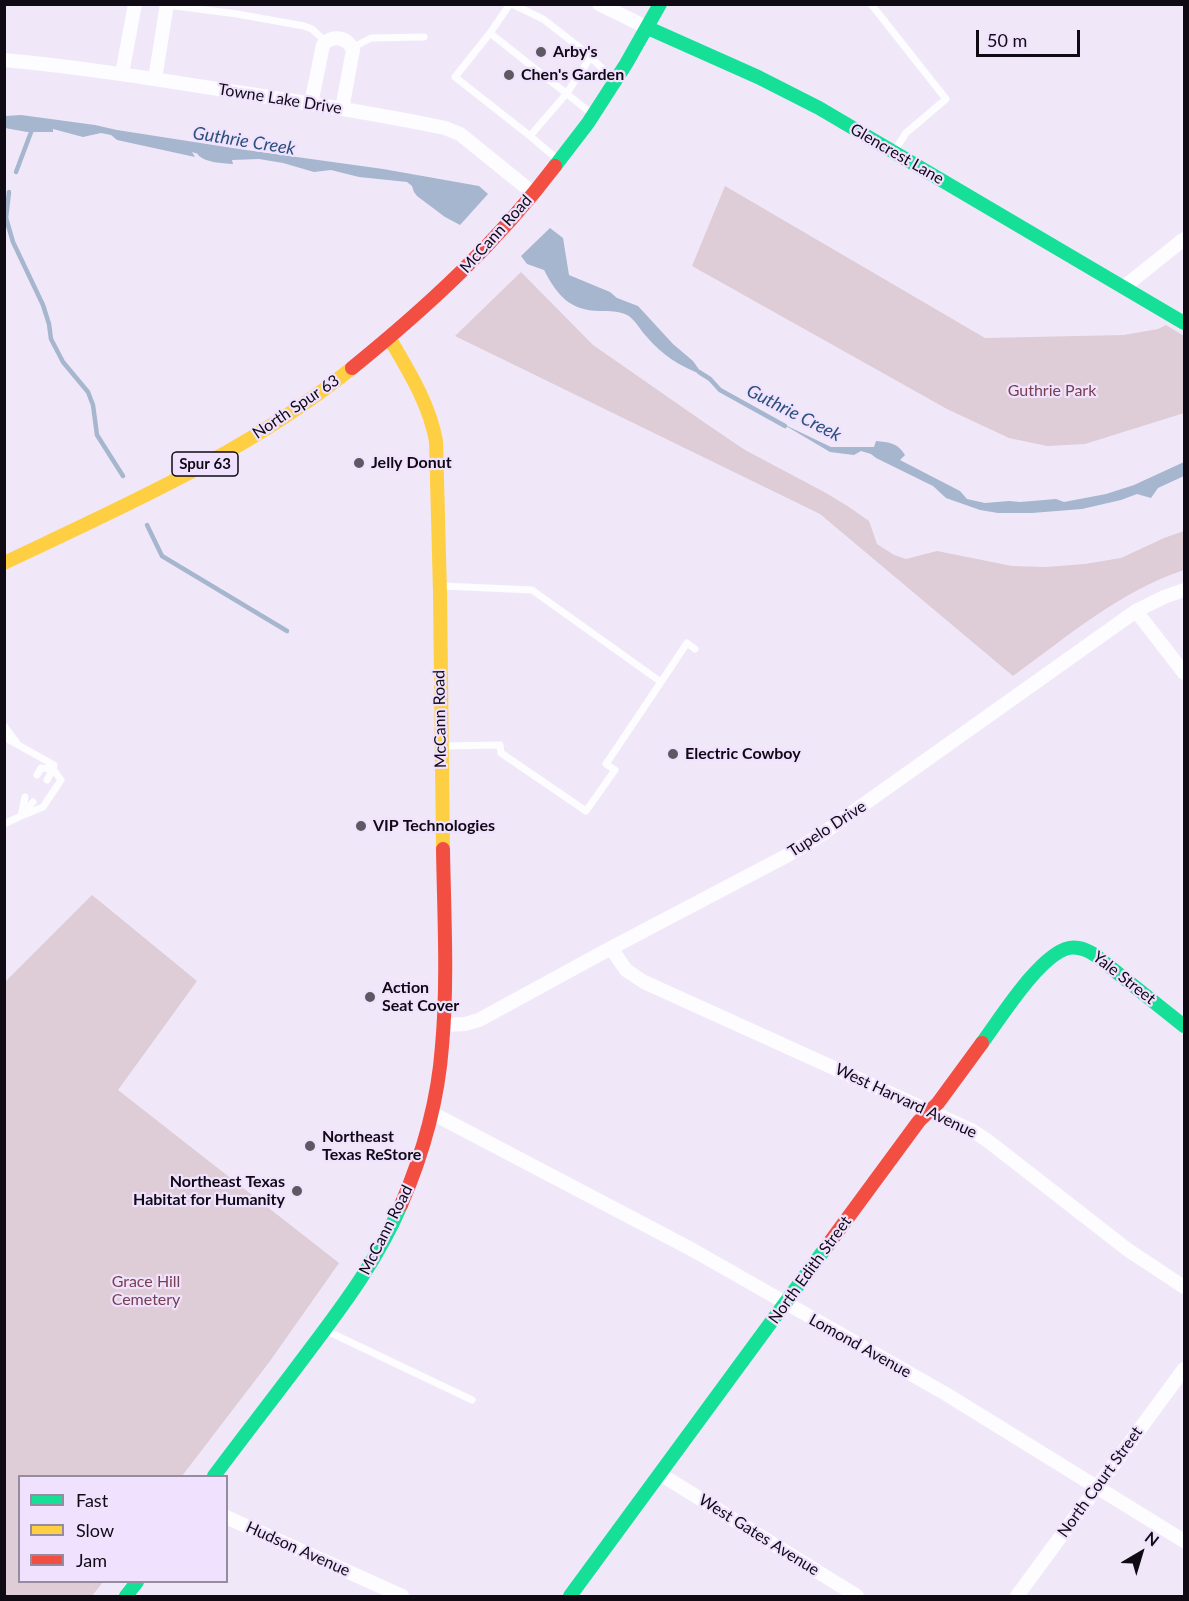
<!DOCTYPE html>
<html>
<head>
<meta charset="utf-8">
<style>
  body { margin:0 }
  #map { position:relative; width:1189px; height:1601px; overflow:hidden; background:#f0e8f8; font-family:Lato,sans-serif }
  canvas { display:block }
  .frame { position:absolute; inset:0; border:6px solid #0f0a13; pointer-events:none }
  .legend { position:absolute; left:18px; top:1475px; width:210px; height:108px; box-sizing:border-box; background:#f0e2fe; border:2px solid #968ca0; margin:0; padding:8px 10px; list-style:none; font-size:18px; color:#0f0a13 }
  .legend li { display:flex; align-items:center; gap:12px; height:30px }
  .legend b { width:30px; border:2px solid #968ca0 }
  .north { position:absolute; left:1111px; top:1523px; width:60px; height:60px; -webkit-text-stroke:4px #f0e2fe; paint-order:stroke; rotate:38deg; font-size:16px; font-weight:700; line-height:24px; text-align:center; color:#0f0a13 }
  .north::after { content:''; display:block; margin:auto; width:21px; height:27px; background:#0f0a13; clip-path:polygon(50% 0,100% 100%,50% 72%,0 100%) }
  .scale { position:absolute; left:976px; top:30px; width:104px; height:27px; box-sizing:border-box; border:3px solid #0f0a13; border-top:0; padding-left:8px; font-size:18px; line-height:21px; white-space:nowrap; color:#0f0a13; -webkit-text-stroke:4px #f0e2fe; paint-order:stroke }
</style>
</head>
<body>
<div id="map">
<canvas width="1189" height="1601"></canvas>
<div class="frame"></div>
<ul class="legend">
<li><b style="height:8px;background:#16e098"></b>Fast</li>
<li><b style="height:8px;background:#ffcf43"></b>Slow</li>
<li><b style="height:8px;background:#f24e42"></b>Jam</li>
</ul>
<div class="north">N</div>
<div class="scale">50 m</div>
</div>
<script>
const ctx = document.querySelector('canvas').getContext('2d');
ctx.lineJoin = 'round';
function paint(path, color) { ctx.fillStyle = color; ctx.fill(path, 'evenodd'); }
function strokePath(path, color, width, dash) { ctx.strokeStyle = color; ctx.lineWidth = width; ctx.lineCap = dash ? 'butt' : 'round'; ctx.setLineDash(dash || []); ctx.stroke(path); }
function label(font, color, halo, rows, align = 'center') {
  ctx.font = font + ' Lato,sans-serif'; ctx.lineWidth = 4.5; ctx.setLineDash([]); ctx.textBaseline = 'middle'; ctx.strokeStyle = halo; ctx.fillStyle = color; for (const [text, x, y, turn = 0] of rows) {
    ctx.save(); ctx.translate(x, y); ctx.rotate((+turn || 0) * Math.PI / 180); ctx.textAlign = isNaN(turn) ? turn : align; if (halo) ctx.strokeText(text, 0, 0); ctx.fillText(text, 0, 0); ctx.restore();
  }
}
paint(new Path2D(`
  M725,186L985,338L1124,335L1158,329L1166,325L1184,336V413L1085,444L1047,446L1009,438L947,409L692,266Z
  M521,272L593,345L708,425L745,450L826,493L849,507L869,521L877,544L894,555L906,559L937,551L1012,566L1046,567L1085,564L1121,558L1164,538L1184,531V570C1120,591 1067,637 1013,676L820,514L455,336Z
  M92,895L197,981L118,1090L339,1263L270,1361L182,1476H20V1582H103L92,1596H5V982Z`), '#deccd6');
paint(new Path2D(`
  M21,115L95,125L117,130L239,149L383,169L479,186L488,194L460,225L445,217L417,196L414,192L412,186L407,182L359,177L331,170L314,172L283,163L259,159L232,160L233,164C221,163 207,163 198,155V154L192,152L195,157L117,140L111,135L101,133L83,137L53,129V132H27L5,128V116Z
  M550,228L563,238L569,275L610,292L617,298L638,306L673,344L693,361L703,375C679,366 662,355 646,336C640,330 635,319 627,315C620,311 608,311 600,311C570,311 557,295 544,270L527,264L521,256Z
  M781,423L831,447H874L876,441C889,442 898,443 905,455L900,460L960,491L967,499L985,503L1009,501L1020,502L1056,499L1064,502L1106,494L1134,485L1184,462V476L1158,488L1151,498L1137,494L1121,500L1082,509L1032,513H998L980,510L946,498L933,486L876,458L871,454L861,451L854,455L830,452Z`), '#a6b6ce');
strokePath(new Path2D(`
  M16,172L33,127
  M9,192L6,218L13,242L43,305L49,324L51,339L63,362L88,392L93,405L97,435L123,476
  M699,372L710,379L720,390L785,426
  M147,525L162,556L287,631`), '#a6b6ce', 4.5);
strokePath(new Path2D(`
  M510,4L490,33L455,77L530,136
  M512,4L543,19L579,47L613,78
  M871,4L946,99L906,133L895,150
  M167,5L237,14L304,26L312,29L326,42
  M490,33L591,113
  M352,48L371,38L424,37
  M556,158L530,136L567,93L590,58
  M661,682L687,643L695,649
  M4,726L17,743
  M4,737L54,765L53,769L61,780L43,807L21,816
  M442,746L500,745L501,753L586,811L615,770L606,764L661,682L532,590L443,586
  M37,775L41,768L53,769
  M47,780L53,769
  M22,814L33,802
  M4,824L21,816L25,797
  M327,1331L472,1400`), '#fdfcfe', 7);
strokePath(new Path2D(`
  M599,4L648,28
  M4,60C80,67 155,79 230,91C302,102 374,113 445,128L460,134L533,193
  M122,74L135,4
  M155,79L167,4
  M311,104L323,45C333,34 347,37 353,50L342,109
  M1124,287L1184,239
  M1136,611L1184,673
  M611,948L626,970L644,982L973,1131L988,1141L1128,1250L1184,1287
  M444,1025L465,1024L479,1020L611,948L788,855L822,834L1136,611L1164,597L1184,590
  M432,1113L691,1249L946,1394L1184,1541
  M660,1474L857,1596
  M226,1517L402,1596
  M1017,1596L1184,1369`), '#fdfcfe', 14);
strokePath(new Path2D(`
  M648,28L758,77L819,108L1184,323
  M555,166L588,123L626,64L660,4
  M982,1043C1000,1019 1040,954 1069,948C1079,946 1087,950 1095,955L1184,1026
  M214,1476C246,1433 279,1391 311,1348C345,1303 379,1257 401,1205
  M126,1596L137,1582
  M570,1596L827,1246`), '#16e098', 14);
strokePath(new Path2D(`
  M390,339C409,372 429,403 436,441L440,593L443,849
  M4,563C124,506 248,452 352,368`), '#ffcf43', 14);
strokePath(new Path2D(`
  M352,368C426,308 497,243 555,166
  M401,1205C423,1154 438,1101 442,1046C448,981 444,914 443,849
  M827,1246L919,1121L938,1103L982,1043`), '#f24e42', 14);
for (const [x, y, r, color] of [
  [541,52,6,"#5e5863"],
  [509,75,6,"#5e5863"],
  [359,463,6,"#5e5863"],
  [673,754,6,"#5e5863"],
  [361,826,6,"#5e5863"],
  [370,997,6,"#5e5863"],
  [310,1146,6,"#5e5863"],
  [297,1191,6,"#5e5863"]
]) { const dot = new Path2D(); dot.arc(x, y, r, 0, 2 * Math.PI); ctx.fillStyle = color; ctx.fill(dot); strokePath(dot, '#f0e2fe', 2); }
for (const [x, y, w] of [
  [205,464,66]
]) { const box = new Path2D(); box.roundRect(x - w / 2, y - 12, w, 24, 4.5); ctx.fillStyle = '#f0e2fe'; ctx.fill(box); strokePath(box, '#0f0a13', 1.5); }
label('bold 15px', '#0f0a13', null, [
  ["Spur 63",205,464]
]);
label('bold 16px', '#0f0a13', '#f0e2fe', [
  ["Arby's",553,52],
  ["Chen's Garden",521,75],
  ["Jelly Donut",371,463],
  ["Electric Cowboy",685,754],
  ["VIP Technologies",373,826],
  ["Action",382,988],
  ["Seat Cover",382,1006],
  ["Northeast",322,1137],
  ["Texas ReStore",322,1155],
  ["Northeast Texas",285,1182,"right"],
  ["Habitat for Humanity",285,1200,"right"]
], 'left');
label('16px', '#0f0a13', '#f0e2fe', [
  ["Towne Lake Drive",280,99,9],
  ["Glencrest Lane",897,154,30],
  ["McCann Road",496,234,-48],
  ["North Spur 63",296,407,-34],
  ["McCann Road",440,719,-91],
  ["Tupelo Drive",827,829,-33],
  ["Yale Street",1124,978,38],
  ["West Harvard Avenue",906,1101,25],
  ["McCann Road",386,1230,-63],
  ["North Edith Street",810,1270,-54],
  ["Lomond Avenue",860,1346,29],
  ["North Court Street",1100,1482,-54],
  ["West Gates Avenue",759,1535,32],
  ["Hudson Avenue",298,1549,24]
]);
label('16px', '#783f4c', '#f0e2fe', [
  ["Guthrie Park",1052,391],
  ["Grace Hill",146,1282],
  ["Cemetery",146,1300]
]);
label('italic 18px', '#2a5179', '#f0e2fe', [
  ["Guthrie Creek",244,141,9],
  ["Guthrie Creek",794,413,27]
]);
</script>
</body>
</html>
